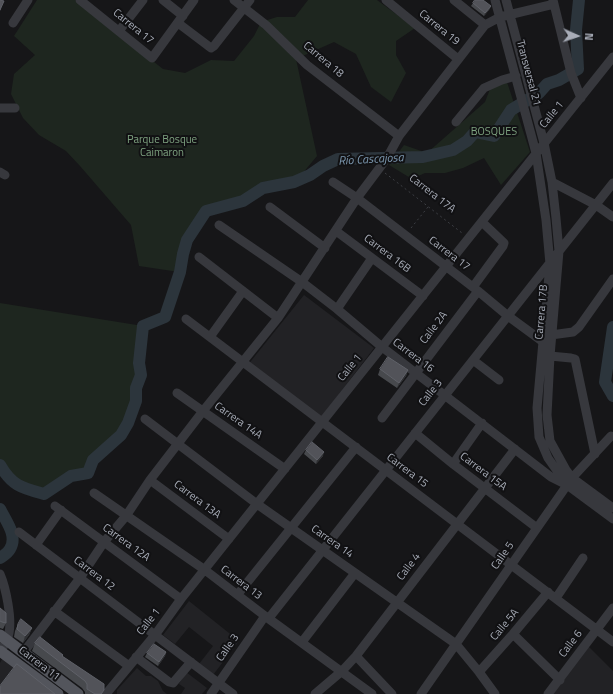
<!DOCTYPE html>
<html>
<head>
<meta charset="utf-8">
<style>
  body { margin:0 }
  #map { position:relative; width:613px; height:694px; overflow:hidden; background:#161618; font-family:"Titillium Web",sans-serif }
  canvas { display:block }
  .north { position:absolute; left:557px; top:16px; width:40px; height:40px; -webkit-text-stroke:3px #111113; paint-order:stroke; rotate:93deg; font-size:11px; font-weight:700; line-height:16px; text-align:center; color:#a8adb8 }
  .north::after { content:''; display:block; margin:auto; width:14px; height:18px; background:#a8adb8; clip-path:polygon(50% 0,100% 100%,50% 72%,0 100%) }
</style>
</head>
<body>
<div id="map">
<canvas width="613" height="694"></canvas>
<div class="north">N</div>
</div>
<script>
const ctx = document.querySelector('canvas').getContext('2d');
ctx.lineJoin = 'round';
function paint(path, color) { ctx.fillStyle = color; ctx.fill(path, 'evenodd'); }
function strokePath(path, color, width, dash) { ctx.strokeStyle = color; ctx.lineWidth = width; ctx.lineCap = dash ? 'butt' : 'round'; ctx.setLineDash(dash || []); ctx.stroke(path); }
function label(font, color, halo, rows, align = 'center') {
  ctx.font = font + ' "Titillium Web",sans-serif'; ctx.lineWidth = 4; ctx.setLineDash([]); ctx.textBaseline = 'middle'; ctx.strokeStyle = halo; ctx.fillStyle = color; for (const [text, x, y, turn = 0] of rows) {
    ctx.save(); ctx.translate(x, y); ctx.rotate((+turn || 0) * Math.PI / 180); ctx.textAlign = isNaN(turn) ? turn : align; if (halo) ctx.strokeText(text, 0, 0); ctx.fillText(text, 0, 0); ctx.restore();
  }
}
paint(new Path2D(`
  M304,295L374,348L320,419L247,366Z
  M189,601L239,641L213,675L199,664L213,646L189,627L175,644L163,635Z
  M586,644L613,671V694H549Z
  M3,657L53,694H0V663Z
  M137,668L146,676H151L158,681L163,691L167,694H117V690Z
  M186,672L207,688L202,694H181L185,688L179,684Z`), '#222225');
paint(new Path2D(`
  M37,0H75L163,69L185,73L211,60L234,61L254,36L261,22L277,17H295L308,0H377L415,28L396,41V55L406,73L391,102L371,87L356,54L334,42L296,59L317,156L297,180L262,182L245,197L203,209L199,220L185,238L179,272L139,266L131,225L80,166L66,151L39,135L23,118L11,94L14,74L35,55L14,36Z
  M507,82L530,152L501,185L484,158L463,168L445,173H425L412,179L389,165L404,145L427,153L485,102L490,89Z
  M0,303L143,326L139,363L141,375L136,388V401L128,423L121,435L93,460L88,473L71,476L44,494C22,488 12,486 0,465Z`), '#1e261f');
strokePath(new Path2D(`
  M613,327L605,382L613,396
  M0,465C12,486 22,488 44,494L71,476L88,473L93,460L121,435L128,423L136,401V388L141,375L139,363L143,326L165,317L180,272L183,254L187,240L206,211L243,201L263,188L294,182L310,175L323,166L338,159L423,157L453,150L467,141L475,132L494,136L511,110L539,93L547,84L559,80L578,69L576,30L579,0
  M0,509C6,521 18,536 10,549C8,553 3,556 0,558`), '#2c353c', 12);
strokePath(new Path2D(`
  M385,173L462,233
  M411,228L428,207`), '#3d3f44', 1, [2, 3]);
strokePath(new Path2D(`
  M80,0L152,58L194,0
  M163,0L183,16
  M234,0L266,25L307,65L399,136
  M386,0L458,59
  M454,0L485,25
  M495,0L536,153L546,220L550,264L537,408L539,437L548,458L567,485
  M506,0L544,143L552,182L556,218L559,251L550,356L547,415L550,441L566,470L572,478L613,508
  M553,0L571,73L581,98
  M13,23L28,0
  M178,23L211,48L214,46L250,0
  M119,31L143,0
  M0,108H15
  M456,122L484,88L502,80L516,76
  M0,172L5,175
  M333,182L357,198L478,291L508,316L542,341H546
  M552,182L596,205L613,217
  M270,207L325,248
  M219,225L302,282L337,309L382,347L551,477L567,485L613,519
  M336,231L423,296
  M199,257L278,318
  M473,287L503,246L504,243L482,222
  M337,309L372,258
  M186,319L613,642
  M551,335L573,332L579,327L613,279
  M210,337L243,291
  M550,356L571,358L575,359L595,454
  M473,360L499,380
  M177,393L285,469
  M382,418L478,291
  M145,419L257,504L456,644L479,672L495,694
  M415,433L453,464L537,528
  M453,464L482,423
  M150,480L229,539
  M94,493L205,570L265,616L372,694
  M55,506L181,599
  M19,532L233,694
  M36,545L61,510
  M0,574C6,588 12,618 9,633C8,639 3,647 0,653
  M238,594L356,447
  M556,598L583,558
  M54,611L129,666
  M269,618L613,183
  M513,634L560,680
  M302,642L355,573
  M23,653L80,578L104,542L126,516L150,480L203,411L278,318L357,198L387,158L399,136L485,25L500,17L554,4
  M356,656L392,694
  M136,657L169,682L173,683L191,662
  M479,672L513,634L548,592
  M106,694L155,635L181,599L613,57
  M211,694L265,616
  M315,694L342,671L356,656L515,449
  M421,694L572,478L611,436
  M548,694L613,608`), '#37383d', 9);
strokePath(new Path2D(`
  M0,635L78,694
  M0,651L58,694`), '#53555c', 11);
paint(new Path2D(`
  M473,3L491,6L489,10L484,16L471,6Z
  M380,369L408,370L406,376L397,388L378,375Z
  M306,450L323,456L316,464L304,454Z
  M0,608L6,623L3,629L0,628Z
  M18,624L32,628L29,635L23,643L14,637L15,631Z
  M35,643L63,655V657L104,690L102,694H85V692L82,688L32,651Z
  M166,652L165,656L158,666L145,657L147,653Z`), '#47494d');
paint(new Path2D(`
  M491,6L489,10L484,16L485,13Z
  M408,370L406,376L397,388L399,383Z
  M324,452L323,456L316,464L317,460Z
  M32,628L29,635L23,643L25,636Z
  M166,652L165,656L158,666L159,662Z`), '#2f3033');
const building = new Path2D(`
  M0,0L4,1L0,10Z
  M475,0H483L491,6L485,13L473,3Z
  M388,357L408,370L399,383L380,369Z
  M312,442L324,452L317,460L306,450Z
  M0,608L6,613V623L2,622L0,621Z
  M21,619L32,628L25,636L17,629L18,624Z
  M40,637L63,655L62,656L104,684V690L101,694H95L87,689V684L85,681L35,643Z
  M154,644L166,652L159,662L147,653Z
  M17,664L55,694H0V686Z`);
paint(building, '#525359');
strokePath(building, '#5f6168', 1);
label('11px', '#a8adb8', '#111113', [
  ["Carrera 17",133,27,39],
  ["Carrera 19",439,28,39],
  ["Carrera 18",323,60,40],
  ["Transversal 21",528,73,75],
  ["Calle 1",552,115,-51],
  ["Carrera 17A",432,194,38],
  ["Carrera 16B",387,254,37],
  ["Carrera 17",449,254,37],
  ["Carrera 17B",542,312,-85],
  ["Calle 2A",434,328,-53],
  ["Carrera 16",413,356,37],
  ["Calle 1",350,368,-51],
  ["Calle 3",431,393,-52],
  ["Carrera 14A",238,421,35],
  ["Carrera 15",407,471,37],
  ["Carrera 15A",483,472,37],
  ["Carrera 13A",197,500,37],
  ["Carrera 14",332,542,35],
  ["Carrera 12A",126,543,36],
  ["Calle 5",503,556,-55],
  ["Calle 4",409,567,-53],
  ["Carrera 12",94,574,37],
  ["Carrera 13",241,583,37],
  ["Calle 1",149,622,-52],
  ["Calle 5A",505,625,-50],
  ["Calle 6",571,644,-53],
  ["Calle 3",228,648,-55],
  ["Carrera 11",39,664,37]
]);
label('11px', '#7fa381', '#111113', [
  ["BOSQUES",494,132],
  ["Parque Bosque",162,140],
  ["Caimaron",162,153]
]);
label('italic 12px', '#7f9bb3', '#111113', [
  ["Río Cascajosa",371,160,-3]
]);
</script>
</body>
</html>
